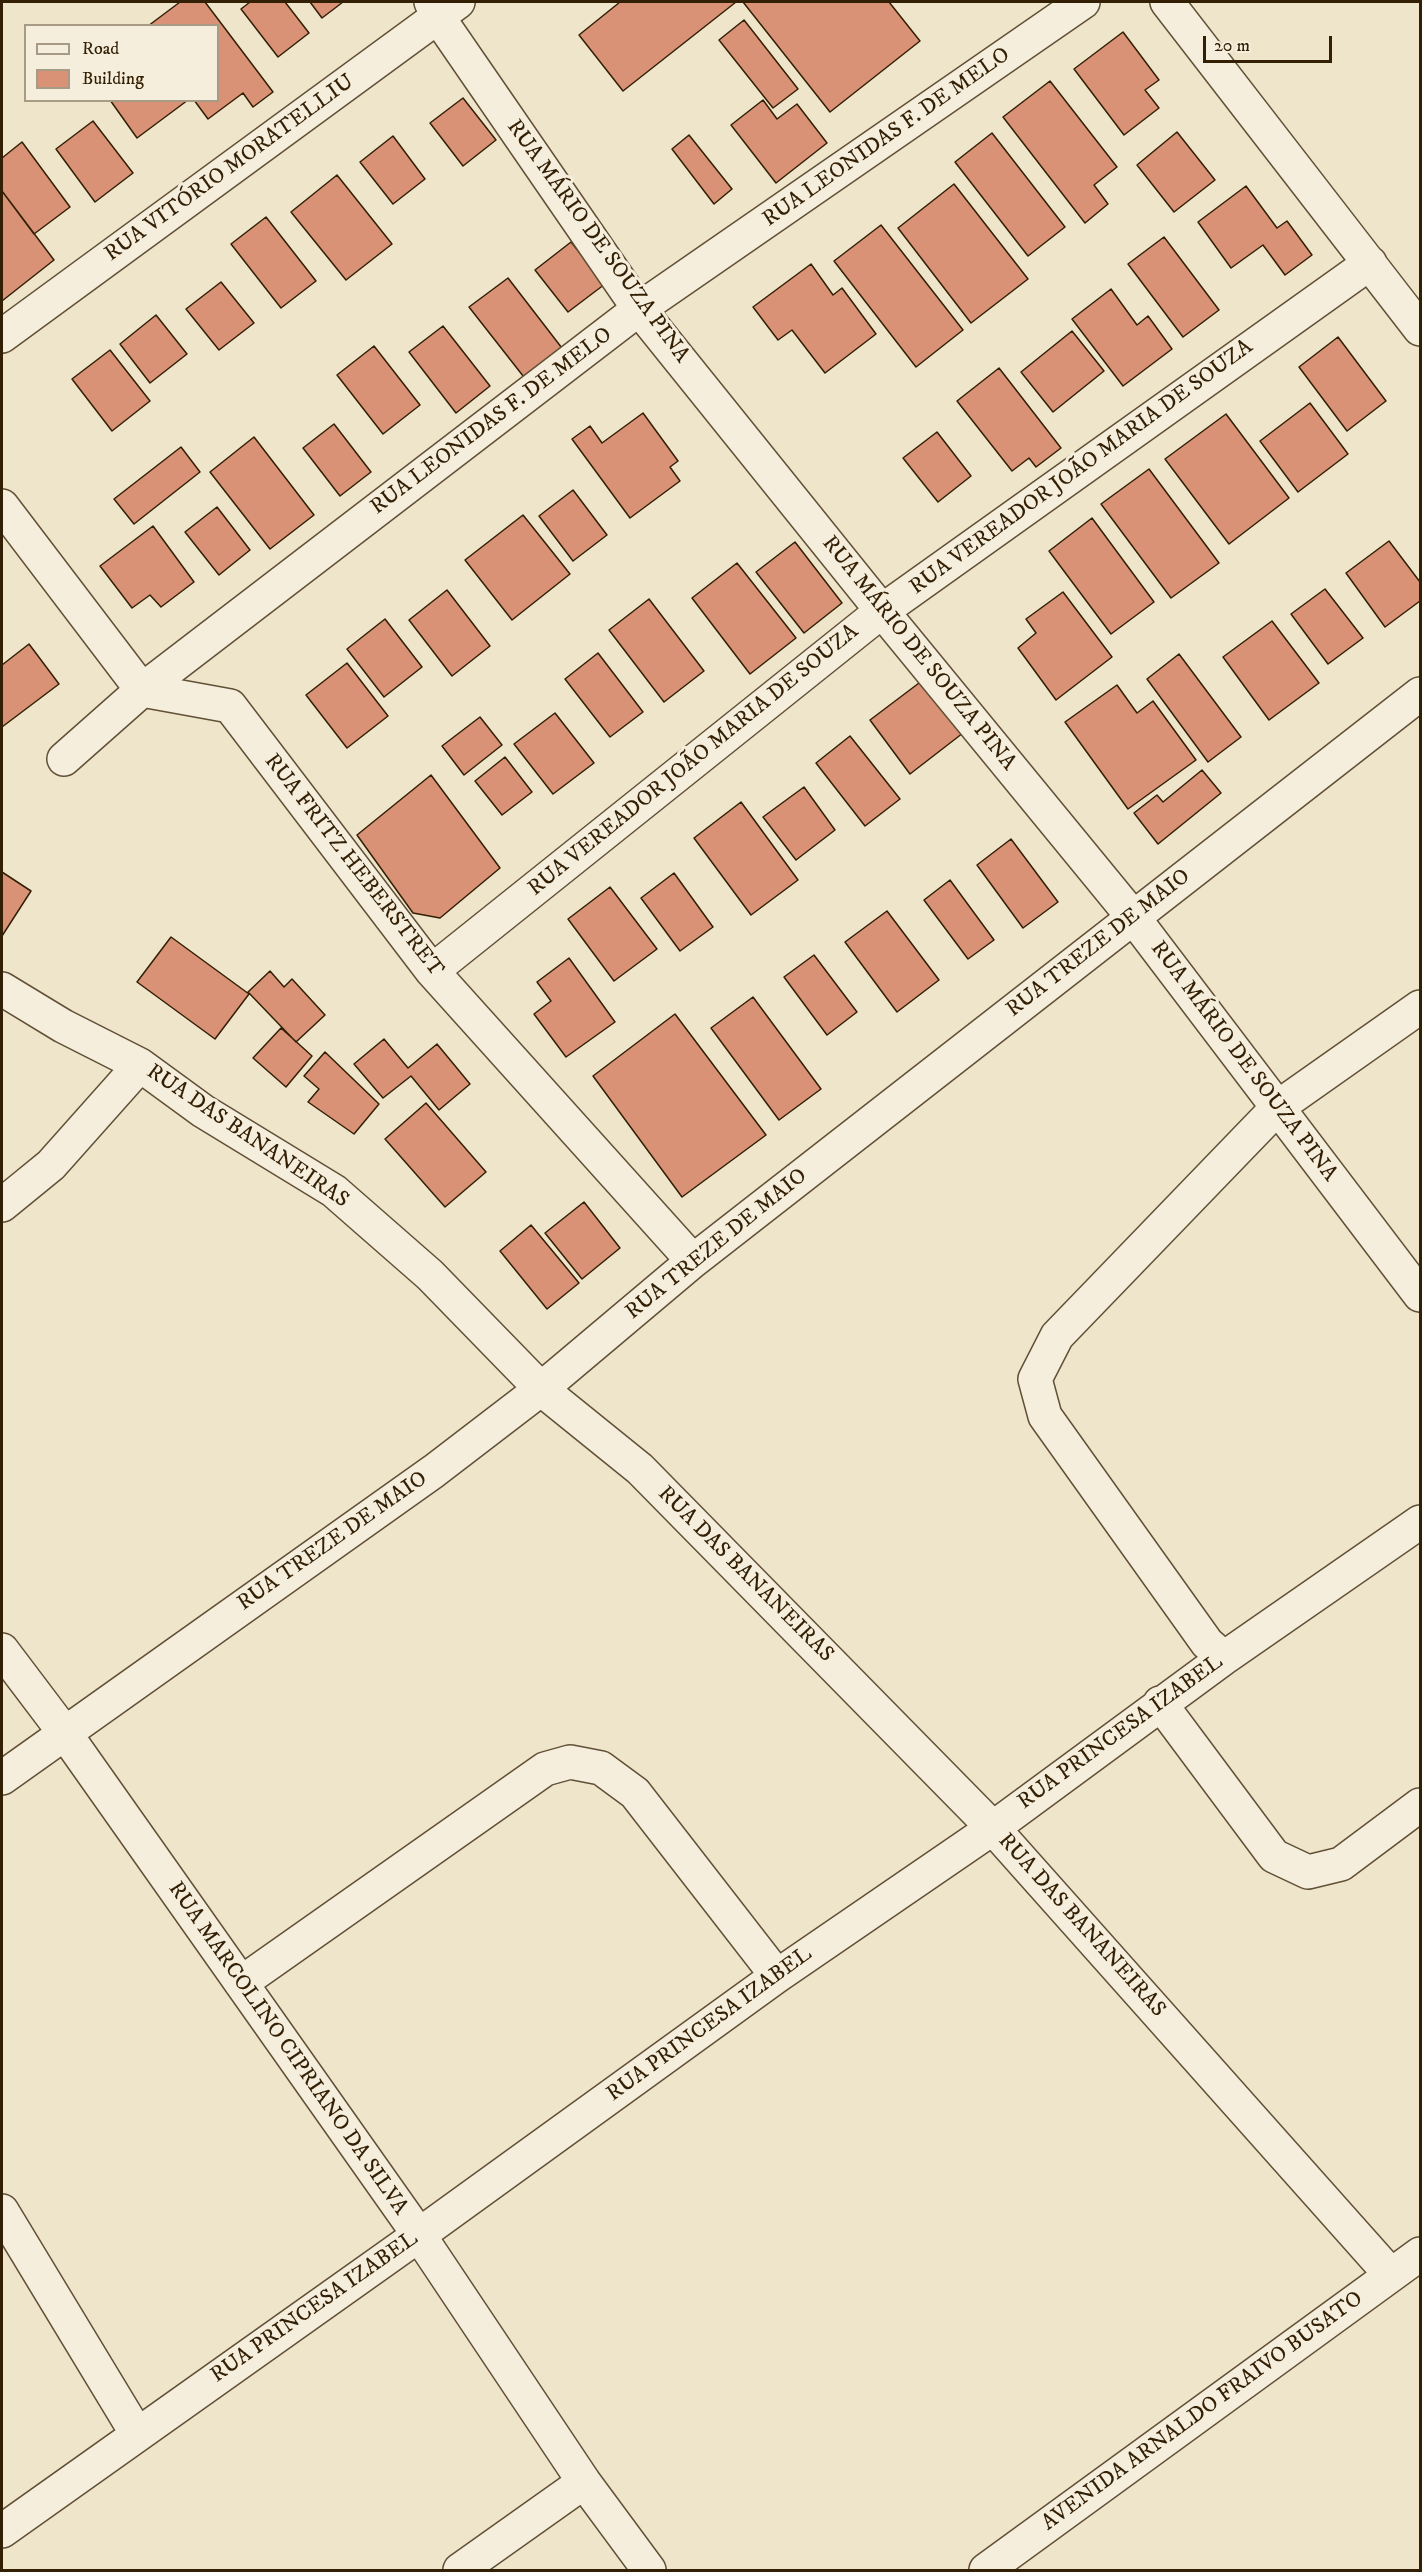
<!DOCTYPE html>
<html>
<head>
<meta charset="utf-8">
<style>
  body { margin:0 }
  #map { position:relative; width:1422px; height:2572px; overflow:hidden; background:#efe5cb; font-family:"IM FELL DW Pica",serif }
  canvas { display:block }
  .frame { position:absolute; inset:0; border:3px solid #321f04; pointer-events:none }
  .legend { position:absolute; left:24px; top:24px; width:195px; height:78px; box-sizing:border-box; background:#f5eedd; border:2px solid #a79b86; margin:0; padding:8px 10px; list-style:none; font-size:18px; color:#321f04 }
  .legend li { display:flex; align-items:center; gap:12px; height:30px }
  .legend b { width:30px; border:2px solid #a79b86 }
  .scale { position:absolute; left:1203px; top:36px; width:129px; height:27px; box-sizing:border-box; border:3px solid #321f04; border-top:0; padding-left:8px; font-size:18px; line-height:21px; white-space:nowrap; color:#321f04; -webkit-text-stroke:4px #f5eedd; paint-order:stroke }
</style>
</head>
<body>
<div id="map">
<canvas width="1422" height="2572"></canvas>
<div class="frame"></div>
<ul class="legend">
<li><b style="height:8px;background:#f5eedd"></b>Road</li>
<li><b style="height:16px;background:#d99276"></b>Building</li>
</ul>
<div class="scale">20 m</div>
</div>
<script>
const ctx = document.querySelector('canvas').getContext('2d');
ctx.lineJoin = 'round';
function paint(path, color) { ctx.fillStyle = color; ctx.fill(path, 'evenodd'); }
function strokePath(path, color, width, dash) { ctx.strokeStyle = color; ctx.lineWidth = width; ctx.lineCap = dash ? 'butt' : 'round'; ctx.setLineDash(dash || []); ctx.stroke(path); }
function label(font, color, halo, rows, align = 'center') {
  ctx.font = font + ' "IM FELL DW Pica",serif'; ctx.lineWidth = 6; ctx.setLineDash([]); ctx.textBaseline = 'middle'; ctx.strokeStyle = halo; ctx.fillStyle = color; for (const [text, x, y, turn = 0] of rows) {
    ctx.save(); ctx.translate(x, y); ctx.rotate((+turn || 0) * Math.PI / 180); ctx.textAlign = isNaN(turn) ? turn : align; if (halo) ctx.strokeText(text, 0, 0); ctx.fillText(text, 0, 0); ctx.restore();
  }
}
const building = new Path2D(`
  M180,2H205L273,92L253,107L243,93L208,119L194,100H218V26H148Z
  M250,2H285L309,33L278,57L241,9Z
  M310,2H343L322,18Z
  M620,2H736L623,91L579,35Z
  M743,2H889L920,41L830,112Z
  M744,20L798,89L773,108L719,40Z
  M1123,32L1159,80L1145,90L1159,108L1124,135L1074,69Z
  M1050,81L1117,167L1094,185L1108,204L1085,223L1003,117Z
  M463,98L496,140L463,166L430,123Z
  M110,100H188L137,138Z
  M763,100L777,119L797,104L827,143L776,183L731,125Z
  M93,121L133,173L95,202L56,149Z
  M1177,132L1215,180L1174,212L1137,165Z
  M992,133L1065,227L1028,256L955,162Z
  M689,135L732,189L714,204L672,149Z
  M393,136L425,179L393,204L360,162Z
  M22,142L70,207L34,234L2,191V158Z
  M337,175L392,244L346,280L291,212Z
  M954,184L1028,279L971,323L898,228Z
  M1246,186L1277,228L1287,221L1312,255L1285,275L1263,245L1231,268L1198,222Z
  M2,191L54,260L2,301Z
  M266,217L316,281L281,308L231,244Z
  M881,225L963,330L916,367L834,261Z
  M1164,237L1219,310L1183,337L1128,264Z
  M571,242L605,284L568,312L535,270Z
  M811,264L833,295L842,288L876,334L825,373L792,330L778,340L753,307Z
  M508,278L565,352L527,381L469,307Z
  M221,282L254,323L219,350L186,309Z
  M1111,289L1137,325L1148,316L1172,349L1123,386L1072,319Z
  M156,315L187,354L150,383L120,344Z
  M443,326L490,386L456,413L409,352Z
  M1072,331L1104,371L1053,412L1021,372Z
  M1338,337L1386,401L1347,431L1299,367Z
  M374,346L420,405L383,434L337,375Z
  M110,350L150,401L112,431L72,379Z
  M999,368L1061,448L1036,467L1029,458L1012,471L957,401Z
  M1310,403L1348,454L1298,492L1260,441Z
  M643,413L678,461L670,467L680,481L630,518L572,439L590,426L602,443Z
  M1226,414L1289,498L1229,544L1165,459Z
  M334,424L371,472L340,496L303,448Z
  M937,432L971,476L938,502L903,458Z
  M254,437L314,515L270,549L210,472Z
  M181,447L200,472L134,524L114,499Z
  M1149,469L1219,563L1171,598L1101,504Z
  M573,490L607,535L573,561L539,516Z
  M217,507L250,550L219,575L185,532Z
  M523,515L570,574L512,620L465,560Z
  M1092,518L1154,602L1111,634L1049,551Z
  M153,526L194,582L161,607L150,595L132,608L100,566Z
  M1389,541L1420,582V601L1385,627L1346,573Z
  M795,542L842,603L804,633L756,572Z
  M737,563L796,638L750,674L692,598Z
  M1325,589L1363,638L1328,664L1291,614Z
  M447,590L490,646L452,676L409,620Z
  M1063,592L1112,657L1056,700L1018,648L1036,633L1026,619Z
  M649,599L704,671L664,702L609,630Z
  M385,619L422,667L384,697L347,649Z
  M1272,621L1319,683L1269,720L1223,657Z
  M29,644L59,684L2,727V665Z
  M598,653L643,712L610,737L565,679Z
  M1179,654L1241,737L1208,762L1147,679Z
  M347,663L388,716L347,748L306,695Z
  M923,680L963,733L910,774L870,720Z
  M1117,685L1137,713L1153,701L1196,760L1128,809L1065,722Z
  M555,713L594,763L553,794L514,744Z
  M480,717L502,745L464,775L442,746Z
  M850,736L900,799L865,826L816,763Z
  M505,757L532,792L502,815L475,781Z
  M1202,770L1221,793L1158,844L1134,813L1157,795L1163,802Z
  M431,775L500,868L440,918L413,913L357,835Z
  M804,787L835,830L796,860L763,817Z
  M741,802L798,880L751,915L694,838Z
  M1011,839L1058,902L1023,928L977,865Z
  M2,872L31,891L2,936Z
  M674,873L713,927L680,951L641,898Z
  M950,880L994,940L968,959L924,900Z
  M610,887L657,949L614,981L568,919Z
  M887,911L939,980L897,1012L845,942Z
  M171,937L249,994L215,1039L137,982Z
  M814,955L857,1012L827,1035L784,977Z
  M569,958L615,1022L566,1057L534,1014L551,1001L537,982Z
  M270,971L284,987L292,979L325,1015L296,1042L248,992Z
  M753,997L821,1089L779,1120L711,1028Z
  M675,1014L766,1135L682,1197L593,1076Z
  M281,1028L312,1056L286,1087L253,1058Z
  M384,1039L408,1068L437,1044L470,1084L439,1110L411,1076L383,1098L354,1064Z
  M325,1052L379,1104L354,1134L308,1102L319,1089L304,1076Z
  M426,1103L486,1172L445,1207L385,1139Z
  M584,1202L620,1248L582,1279L545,1233Z
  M531,1225L579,1283L547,1309L500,1251Z`);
paint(building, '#d99276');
strokePath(building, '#321f04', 1.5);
const minor = new Path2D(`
  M431,2L438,17L639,309L882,611L1133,917L1420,1295
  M1167,2L1420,329
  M2,336L458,2
  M2,506L142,690L230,706L432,971L693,1261
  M64,759L142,690L639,309L1083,2
  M432,971L882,611L1370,263
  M2,989L63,1026L140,1065L203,1111L334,1191L430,1275L541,1389L640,1469L993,1828L1391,2275
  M2,1205L51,1165L140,1065
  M2,1650L64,1732L419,2235L584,2482L649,2570
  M1224,1658L1207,1643L1045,1416L1035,1379L1057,1336L1278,1107L1420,1007
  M1160,1703L1274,1856L1308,1872L1341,1864L1420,1805
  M2,1778L434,1471L541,1389L693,1261L1420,694
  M241,1983L545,1769L570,1762L601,1768L635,1793L777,1976
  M2,2211L137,2434
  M2,2531L419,2235L777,1976L993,1828L1224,1658L1420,1522
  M460,2570L584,2482
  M986,2570L1420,2254`);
strokePath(minor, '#615036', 36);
strokePath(minor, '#f5eedd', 33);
label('22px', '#321f04', '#f5eedd', [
  ["RUA LEONIDAS F. DE MELO",887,138,-35],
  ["RUA VITÓRIO MORATELLIU",230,169,-36],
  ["RUA MÁRIO DE SOUZA PINA",597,242,54],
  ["RUA LEONIDAS F. DE MELO",492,422,-37],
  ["RUA VEREADOR JOÃO MARIA DE SOUZA",1082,468,-36],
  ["RUA MÁRIO DE SOUZA PINA",918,654,51],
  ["RUA VEREADOR JOÃO MARIA DE SOUZA",694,761,-39],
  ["RUA FRITZ HEBERSTRET",353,866,52],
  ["RUA TREZE DE MAIO",1099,944,-38],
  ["RUA MÁRIO DE SOUZA PINA",1243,1062,53],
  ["RUA DAS BANANEIRAS",247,1137,34],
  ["RUA TREZE DE MAIO",717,1245,-39],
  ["RUA TREZE DE MAIO",333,1542,-35],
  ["RUA DAS BANANEIRAS",745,1575,45],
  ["RUA PRINCESA IZABEL",1121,1733,-36],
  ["RUA DAS BANANEIRAS",1081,1926,48],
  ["RUA PRINCESA IZABEL",710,2025,-36],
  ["RUA MARCOLINO CIPRIANO DA SILVA",287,2049,55],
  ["RUA PRINCESA IZABEL",315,2308,-35],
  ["AVENIDA ARNALDO FRAIVO BUSATO",1203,2412,-36]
]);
</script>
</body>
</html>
